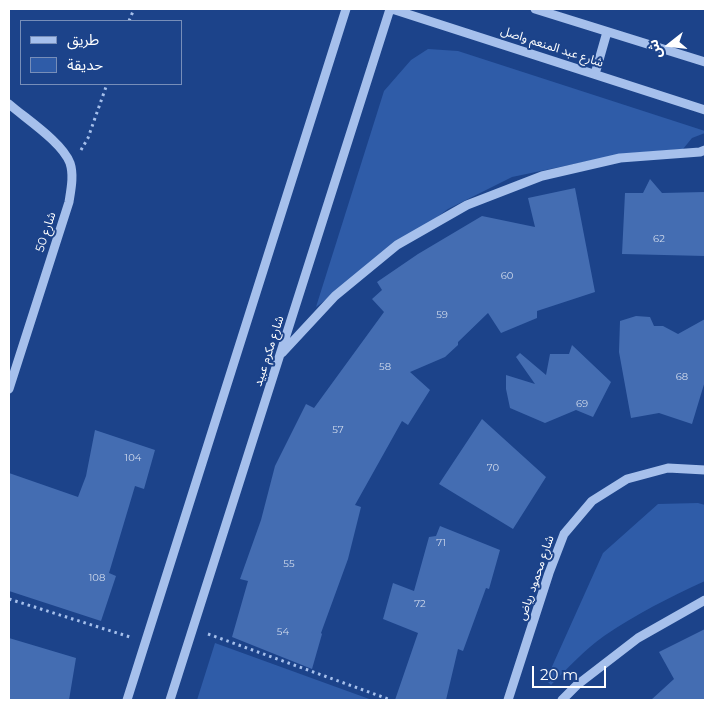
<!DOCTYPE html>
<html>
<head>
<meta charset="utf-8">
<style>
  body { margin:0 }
  #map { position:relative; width:714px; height:709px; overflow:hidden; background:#1c438a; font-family:Montserrat,"Noto Sans Arabic",sans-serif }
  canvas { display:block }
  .frame { position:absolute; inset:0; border:10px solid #fff; pointer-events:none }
  .legend { position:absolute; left:20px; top:20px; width:162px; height:65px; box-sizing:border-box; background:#1c438a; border:1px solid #778eb9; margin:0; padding:6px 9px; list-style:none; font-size:15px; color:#fff }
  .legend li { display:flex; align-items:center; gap:10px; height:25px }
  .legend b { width:25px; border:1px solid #778eb9 }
  .north { position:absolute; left:644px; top:20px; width:50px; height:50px; -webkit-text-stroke:4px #1c438a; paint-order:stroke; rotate:254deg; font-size:14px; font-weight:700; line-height:20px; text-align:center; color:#fff }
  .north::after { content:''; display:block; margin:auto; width:18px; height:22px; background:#fff; clip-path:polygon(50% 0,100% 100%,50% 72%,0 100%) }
  .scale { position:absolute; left:532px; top:666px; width:74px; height:22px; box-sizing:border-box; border:2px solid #fff; border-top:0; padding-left:6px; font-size:15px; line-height:18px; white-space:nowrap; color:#fff; -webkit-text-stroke:4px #1c438a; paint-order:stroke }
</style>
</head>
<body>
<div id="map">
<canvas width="714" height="709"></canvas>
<div class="frame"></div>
<ul class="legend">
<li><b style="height:6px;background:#a6c0ec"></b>طريق</li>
<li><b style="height:14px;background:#2f5ca8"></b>حديقة</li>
</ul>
<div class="north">ش</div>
<div class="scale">20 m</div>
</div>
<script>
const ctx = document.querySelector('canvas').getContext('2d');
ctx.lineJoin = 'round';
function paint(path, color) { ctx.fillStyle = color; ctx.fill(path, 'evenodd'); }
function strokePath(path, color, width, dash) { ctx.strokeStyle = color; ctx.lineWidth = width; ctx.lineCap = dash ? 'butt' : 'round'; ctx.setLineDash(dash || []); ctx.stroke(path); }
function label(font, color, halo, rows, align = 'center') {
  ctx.font = font + ' Montserrat,"Noto Sans Arabic",sans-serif'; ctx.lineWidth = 4; ctx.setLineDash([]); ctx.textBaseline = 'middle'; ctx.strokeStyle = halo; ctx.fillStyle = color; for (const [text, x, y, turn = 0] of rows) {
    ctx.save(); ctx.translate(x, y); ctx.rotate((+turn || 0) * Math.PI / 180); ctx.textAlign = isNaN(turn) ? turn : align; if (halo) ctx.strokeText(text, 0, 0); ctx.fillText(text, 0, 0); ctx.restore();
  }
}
paint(new Path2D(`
  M428,49L458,51L705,131V133L692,138L683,149L622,154L512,177L448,209L316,307L384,91L411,60Z
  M698,503L705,505V581C670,597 636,614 604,636C584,650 568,668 551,685L546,680L603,553L658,504Z
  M215,643L372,700H197Z`), '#2f5ca8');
paint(new Path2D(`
  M650,179L662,193L705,192V256L622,254L625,193H643Z
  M575,188L595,292L537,311V318L501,333L488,313L458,342V345L445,357L410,372L430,390L408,425L402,421L355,505L361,507L348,559L321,633L322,634L312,669L232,637L248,581L240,579L261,520L275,466L306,404L314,408L384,312L372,299L382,290L377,282L418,254L482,216L535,227L528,198Z
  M636,316L650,317L654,326H663L678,334L705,319V381L692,424L659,413L631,418L619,352L620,321Z
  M572,345L611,382L593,417L576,410L545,423L510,408L506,389V375L535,384L516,357L520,353L546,375L550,354H569Z
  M482,419L546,477L513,529L439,484Z
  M95,430L155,450L144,489L135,486L109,573L116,576L101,621L9,591V473L78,497L86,476Z
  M440,526L500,550L489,589L486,588L463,651L458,649L446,700H395L418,633L383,619L393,583L414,591L429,537L436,536Z
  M705,629V700H651L674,679L659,652Z
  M9,638L76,658L69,700H9Z`), '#446db2');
strokePath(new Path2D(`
  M129,21L134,9
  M81,150L88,138L107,84
  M9,599L130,637
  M208,634L391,700`), '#a6c0ec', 3, [2.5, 4]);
strokePath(new Path2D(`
  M392,9L705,110
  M535,9L705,62
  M595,74L607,32
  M9,104C26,119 62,142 70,163C74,175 71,189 69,202L9,389
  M282,353L335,296L397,245L467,205L542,176L620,158L700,152L705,150
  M127,700L346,9
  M170,700L390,9
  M508,700L549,573L564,534L592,501L627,479L668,468L705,470
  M562,700L577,685L638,638L705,600`), '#a6c0ec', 9);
label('10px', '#d0daec', null, [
  ["62",659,239],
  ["60",507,276],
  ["59",442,315],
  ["58",385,367],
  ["68",682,377],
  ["69",582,404],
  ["57",338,430],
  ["104",133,458],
  ["70",493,468],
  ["71",441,543],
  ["55",289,564],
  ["108",97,578],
  ["72",420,604],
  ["54",283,632]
]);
label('12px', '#fff', '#1c438a', [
  ["شارع عبد المنعم واصل",552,47,18],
  ["شارع 50",46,232,-72],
  ["شارع مكرم عبيد",269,351,-72],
  ["شارع محمود رياض",536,578,-71]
]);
</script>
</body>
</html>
